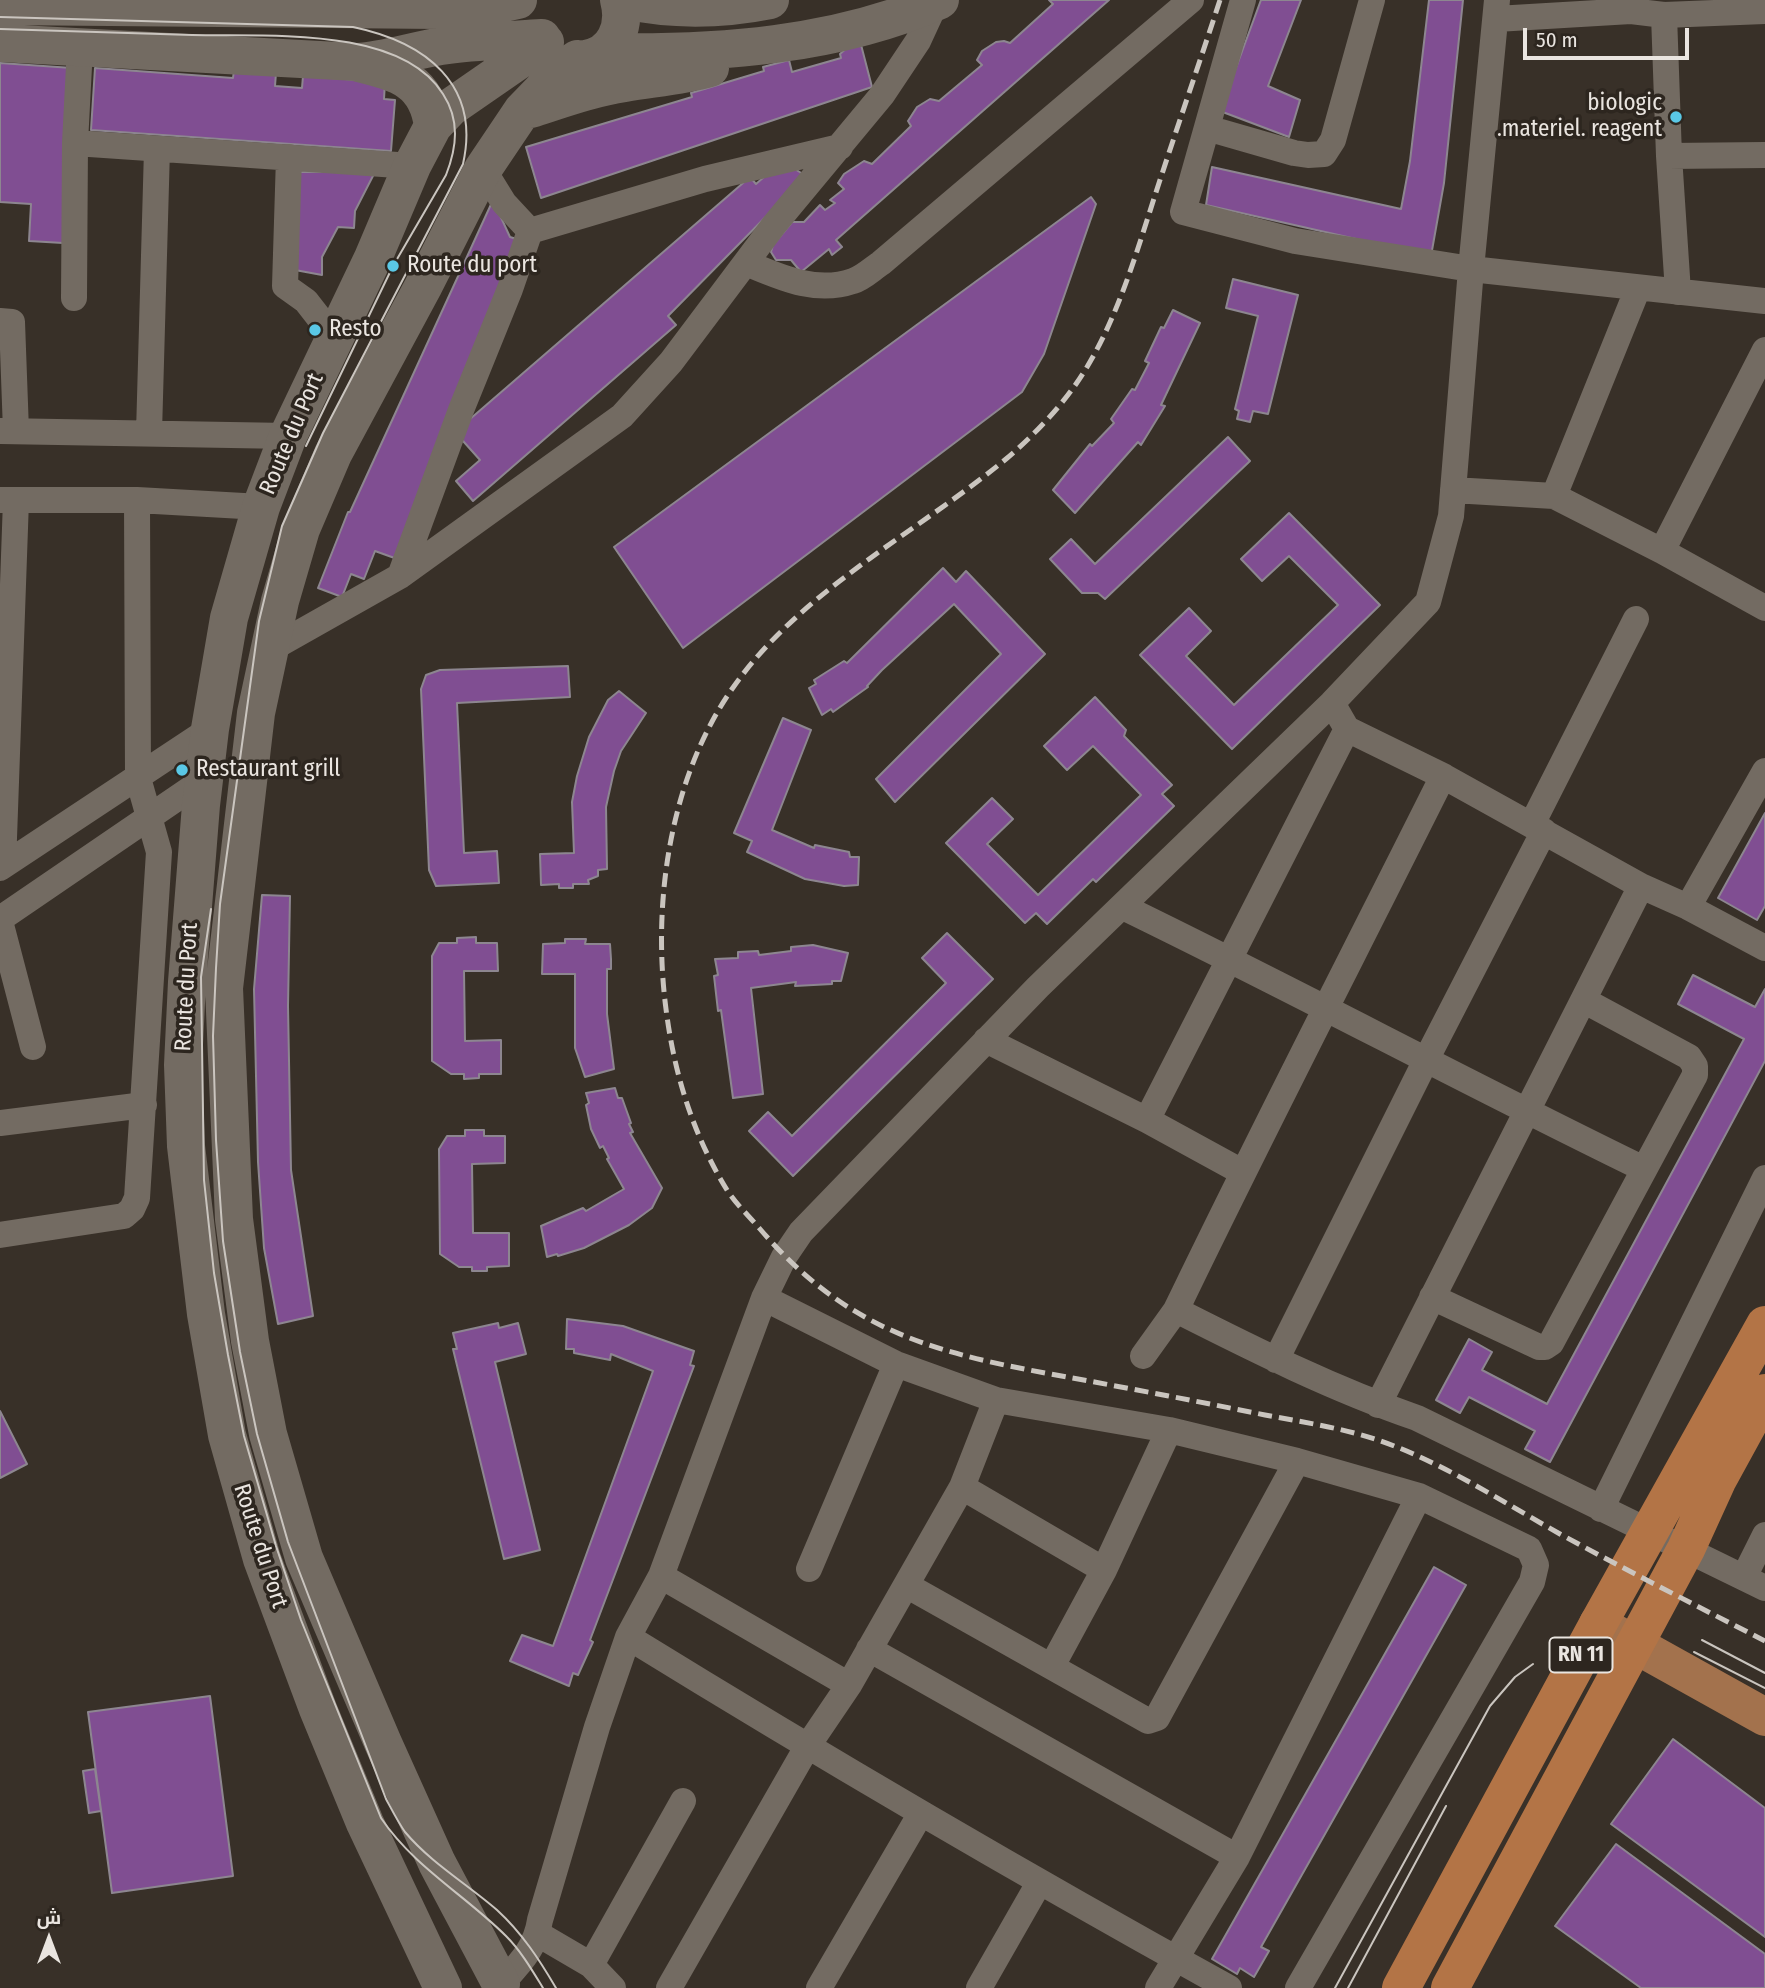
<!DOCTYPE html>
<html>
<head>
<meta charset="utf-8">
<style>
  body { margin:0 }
  #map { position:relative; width:1765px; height:1988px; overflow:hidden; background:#383028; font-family:"Fira Sans Condensed",Cairo,sans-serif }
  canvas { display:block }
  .north { position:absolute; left:14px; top:1904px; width:70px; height:70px; -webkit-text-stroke:5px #2d261f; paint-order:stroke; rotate:0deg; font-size:19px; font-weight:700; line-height:28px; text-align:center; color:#eae5e0 }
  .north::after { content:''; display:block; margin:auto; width:24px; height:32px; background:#eae5e0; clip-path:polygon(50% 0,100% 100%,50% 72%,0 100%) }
  .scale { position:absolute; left:1523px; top:28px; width:166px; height:32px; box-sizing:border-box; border:4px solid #eae5e0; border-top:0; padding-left:9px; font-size:21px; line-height:24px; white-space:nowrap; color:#eae5e0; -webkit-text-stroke:5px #2d261f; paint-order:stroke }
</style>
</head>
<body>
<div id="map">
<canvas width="1765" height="1988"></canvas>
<div class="north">ش</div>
<div class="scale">50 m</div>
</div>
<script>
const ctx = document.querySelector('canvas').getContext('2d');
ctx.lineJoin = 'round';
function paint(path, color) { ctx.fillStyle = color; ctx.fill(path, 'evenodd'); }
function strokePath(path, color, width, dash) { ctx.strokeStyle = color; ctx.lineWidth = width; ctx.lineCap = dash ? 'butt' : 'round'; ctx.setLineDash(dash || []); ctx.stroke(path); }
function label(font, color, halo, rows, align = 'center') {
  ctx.font = font + ' "Fira Sans Condensed",sans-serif'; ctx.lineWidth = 7; ctx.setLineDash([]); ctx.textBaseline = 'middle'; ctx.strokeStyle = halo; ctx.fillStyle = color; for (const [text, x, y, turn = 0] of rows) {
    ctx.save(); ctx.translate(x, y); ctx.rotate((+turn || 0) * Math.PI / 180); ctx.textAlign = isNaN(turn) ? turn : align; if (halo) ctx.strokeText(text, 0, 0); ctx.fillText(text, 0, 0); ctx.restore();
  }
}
const building = new Path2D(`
  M1049,0H1109L836,240L842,247L832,255L829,249L801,272L791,260H776L771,252L773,245L792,222H804L820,205L825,210L835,203L830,200L844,189L838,183L844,174L864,161L872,164L911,126L908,121L917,107L930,99L939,101L982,65L977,60L982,51L996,42L1004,41L1010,43L1053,4Z
  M1261,0H1301L1268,86L1300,100L1289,137L1220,111Z
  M1429,0H1463L1444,183L1431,256L1206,205L1212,167L1401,209L1410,161Z
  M859,37L872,87L541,198L526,147L692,97L691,93L764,71L763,67L789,60L792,72L841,58L840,54Z
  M0,63L72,68L63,243L29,241L31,204L0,202Z
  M95,68L233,78L234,70L276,73L275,86L302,88L303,76L385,82L384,99L395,100L391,151L91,130Z
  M782,161L806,176L668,316L676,325L473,501L456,481L480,460L455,432L750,177L756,184Z
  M297,172H375L355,211L354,228L338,227L322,257V275L295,270Z
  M1091,197L1096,204L1044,354L1022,392L683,648L614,547Z
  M493,200L510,237L523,241L400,560L375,551L364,579L351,574L342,597L318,588L348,512H350Z
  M1233,279L1298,295L1268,414L1253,411L1250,422L1237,419L1239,411L1235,409L1258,316L1226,308Z
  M1173,310L1200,323L1161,405L1165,406L1141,445L1138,442L1075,513L1053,490L1090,444L1092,446L1114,423L1111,419L1132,389L1135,390L1149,363L1145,361L1161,327L1164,328Z
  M1228,437L1250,461L1105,599L1098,593H1082L1050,559L1071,539L1095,564Z
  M1289,513L1380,605L1232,749L1140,655L1189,608L1211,631L1186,656L1234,705L1338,605L1289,556L1262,581L1241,559Z
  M943,568L956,582L966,571L1045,654L895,802L876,779L1001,654L954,604L882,670L867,686L868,687L833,712L831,709L822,715L809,688L816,684L814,680L844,661L847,663Z
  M568,666L570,697L457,703L464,853L497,851L499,883L436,886L429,870L421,689L426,675L440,670Z
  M619,691L646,713L621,751L614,771L606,807L607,869L598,870V876L588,880L589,884H573V888H559V884L541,885L540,854L574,853L572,802L577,776L589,737L608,700Z
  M1095,697L1126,730L1124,736L1172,785L1162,794L1174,806L1096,882L1093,879L1047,924L1036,913L1025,923L946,843L992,798L1013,819L987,844L1038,895L1141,795L1093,746L1067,770L1044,746Z
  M783,718L811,730L772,830L814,848L815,845L849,852L850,857H859L858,885L844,886L805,879L747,852L752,841L734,833Z
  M1765,813V906L1757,920L1718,898Z
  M262,895L290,896L288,1006L291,1170L313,1316L278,1324L264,1248L258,1162L254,989Z
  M947,933L993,979L793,1176L749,1131L768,1112L792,1136L946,983L922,958Z
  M476,937V943H497L498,971H464L465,1041L501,1040V1074H479V1078L464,1079V1074H451L432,1061V956L439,943H457V938Z
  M565,939H586L585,944H610L611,959V969H607V1014L614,1069L585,1077L575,1048V974H542L543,944L565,943Z
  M813,945L848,953L841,981H832V984L795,986L796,982L751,988L763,1094L733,1098L721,1010L718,1011L714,976L718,975L715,959L738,958V952L758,951L759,955L791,951V947Z
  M1693,975L1755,1007L1765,989V1061L1550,1462L1525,1449L1535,1431L1469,1397L1460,1413L1436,1400L1469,1339L1492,1352L1482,1370L1547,1404L1744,1039L1678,1004Z
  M615,1088L618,1098H622L631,1123L629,1124L633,1132L630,1133L662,1188L652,1208L629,1225L584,1248L558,1256L557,1254L547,1257L541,1226L583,1208L586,1211L624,1189L607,1159L609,1158L603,1146L600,1148L591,1129L586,1105L589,1103L586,1093Z
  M465,1130H484V1136H505V1163L472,1164L473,1233H509V1266L487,1267V1271H472V1267H459L440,1254L439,1149L447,1136H465Z
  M567,1319L623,1326L694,1351L690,1365L694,1366L590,1640L593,1642L578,1675L573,1673L569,1686L510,1661L522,1635L553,1646L653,1371L611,1354L610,1360L574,1353V1349H566Z
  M498,1323L499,1328L518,1323L526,1354L495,1362L540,1550L504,1559L453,1349H457L453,1333Z
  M0,1411L27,1464L0,1478Z
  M1434,1567L1466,1585L1261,1947L1269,1951L1254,1977L1240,1968L1237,1974L1212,1959Z
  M210,1696L233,1876L112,1893L88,1712Z
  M1673,1739L1765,1808V1937L1611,1824Z
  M95,1769L101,1811L89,1813L83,1771Z
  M1616,1844L1765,1954V1988H1641L1555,1926Z`);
paint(building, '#804e92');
strokePath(building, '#8d8690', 2);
strokePath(new Path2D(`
  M1243,0L1183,212L1295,241L1471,269L1765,301
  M1664,15L1669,156L1678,292
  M1496,19L1631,11L1664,15L1765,11
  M1207,128L1294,153L1308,155L1324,154L1333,140L1372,0
  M75,143L412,166
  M1669,156L1765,155
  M289,157L285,286L306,301L334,337
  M483,169L504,203L530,231
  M530,231L705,179L840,147
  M746,263C780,277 815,294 853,281C863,278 872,269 881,263L1191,0
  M74,298L75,143L80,47
  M0,321L12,322L16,431
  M0,431L288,436
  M149,433L157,149
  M1453,490L1554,496L1662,551L1765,608
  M1554,496L1638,288
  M0,500H137L261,507
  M1662,551L1765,350
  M400,576L461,410L510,289L530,231
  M269,650L400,576L622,416L671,362L774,225L882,95L918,41L936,2
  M1332,703L1347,729L1443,776L1641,886L1688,907L1765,948
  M1532,824L1636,619
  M3,866L16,500
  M0,868L210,729
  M1123,907C1298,992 1469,1084 1644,1169
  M1688,907L1765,771
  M0,919L205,779
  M0,921L33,1047
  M986,1040L1147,1120L1242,1172
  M1147,1120L1347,729
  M0,1123L144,1105
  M0,1235L124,1216L132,1209L137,1198L159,852L138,778L137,500
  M1432,1297L1539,1347H1545L1551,1343L1695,1075V1066L1689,1057L1585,1001
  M764,1298L896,1364L996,1400L1169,1430L1297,1461L1419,1496L1529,1549L1536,1565L1532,1582L1298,1988
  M1176,1310C1262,1131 1354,954 1443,776
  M1143,1356L1176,1310C1255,1350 1333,1389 1417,1418L1765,1588
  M1276,1360L1426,1060L1544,831
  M1378,1405L1641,886
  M962,1487L1104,1570
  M1601,1509L1765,1178
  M809,1569L896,1364
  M661,1576L849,1685
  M1744,1577L1765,1535
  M906,1585L1148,1721L1157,1718L1297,1461
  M628,1637C826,1759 1026,1876 1229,1988
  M869,1649L1237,1857
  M1052,1666L1104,1570L1169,1430
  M538,1934L591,1965L613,1988
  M591,1965L683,1801
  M501,1984C519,1964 536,1948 540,1920L597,1727L628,1637L661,1576L764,1298L784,1257L801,1232L1038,987L1332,703L1428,602L1451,516L1471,269L1497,0
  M669,1988L807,1747L849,1685L962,1487L996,1400
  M819,1988L921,1813
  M979,1988L1039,1883
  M1158,1988L1237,1857L1419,1496`), '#736b62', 26);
strokePath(new Path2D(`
  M624,0C674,11 720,10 770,0
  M0,6L440,10L476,9L518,0
  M0,43L357,62C388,60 417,49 449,45C480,41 511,40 542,38
  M604,52C716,54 836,46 940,0
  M585,59C615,55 626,26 619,0
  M359,63C398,73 427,80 433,126
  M531,109C562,99 592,88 625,83C654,78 682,76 710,68
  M501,1984L437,1863L383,1743L304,1558L268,1434L250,1341L234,1219L224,988L256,713L280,601L301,529L333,454L424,285L483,169L522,111L552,80L577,59
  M443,1988L365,1823L318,1709L262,1559L227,1435L206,1314L186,1146L183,1065L187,982L201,805L210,729L229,618L261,507L288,436L373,258L412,166L433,126L451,107L545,42`), '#736b62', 38);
strokePath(new Path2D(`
  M1598,1624L1765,1717`), '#a3724d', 38);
strokePath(new Path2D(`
  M1401,1988L1598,1624L1765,1325
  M1450,1988L1686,1549L1717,1481L1765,1393`), '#b37446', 38);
strokePath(new Path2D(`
  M0,17L353,27C425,42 481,84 463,164L323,433L282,526L259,621L220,904L216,968L213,1036L216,1140L223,1241L240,1352L257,1434L288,1542L386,1799C392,1810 398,1822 405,1832C431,1863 467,1884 497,1910C522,1933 539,1959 556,1988
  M0,29C64,31 128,33 192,35C264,37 400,25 443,94C460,120 457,147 446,175L393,266L306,446
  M211,909L201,977L204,1180L214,1273L228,1355L244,1436L276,1546L301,1620L381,1818C414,1867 465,1895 506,1936C521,1951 532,1970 543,1988
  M1702,1640L1765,1673
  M1694,1652L1765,1688
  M1335,1988L1490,1706L1515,1677L1533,1664
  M1348,1988L1446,1806`), '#cac5bf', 2);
strokePath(new Path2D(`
  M1220,0C1200,61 1179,122 1159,183C1137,250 1117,325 1076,384C1057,411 1031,438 1006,459C915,534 800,591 732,689C670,778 652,902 666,1009C674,1073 693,1135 727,1190C736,1204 749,1216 760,1229C856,1341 951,1356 1089,1381C1148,1392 1206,1403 1265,1415C1303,1422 1342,1428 1378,1440C1442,1462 1501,1501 1560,1534C1628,1571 1697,1606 1765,1641`), '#cac5bf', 5, [14, 7]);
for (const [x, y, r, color] of [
  [1676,117,7,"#5ac8e6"],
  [393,266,7,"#5ac8e6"],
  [315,330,7,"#5ac8e6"],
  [182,770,7,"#5ac8e6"]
]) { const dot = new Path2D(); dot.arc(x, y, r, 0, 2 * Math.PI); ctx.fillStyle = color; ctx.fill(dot); strokePath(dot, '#2d261f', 2.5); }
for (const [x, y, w] of [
  [1581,1655,63]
]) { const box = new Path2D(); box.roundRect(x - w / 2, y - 17.5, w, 35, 5); ctx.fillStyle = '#2d261f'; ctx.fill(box); strokePath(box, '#eae5e0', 2); }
label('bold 21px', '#eae5e0', null, [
  ["RN 11",1581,1655]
]);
label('23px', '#eae5e0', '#2d261f', [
  ["biologic",1662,104,"right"],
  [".materiel. reagent",1662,130,"right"],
  ["Route du port",407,266],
  ["Resto",329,330],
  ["Restaurant grill",196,770]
], 'left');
label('23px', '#eae5e0', '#2d261f', [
  ["Route du Port",292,434,-67],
  ["Route du Port",187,987,-87],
  ["Route du Port",260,1546,72]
]);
</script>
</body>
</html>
